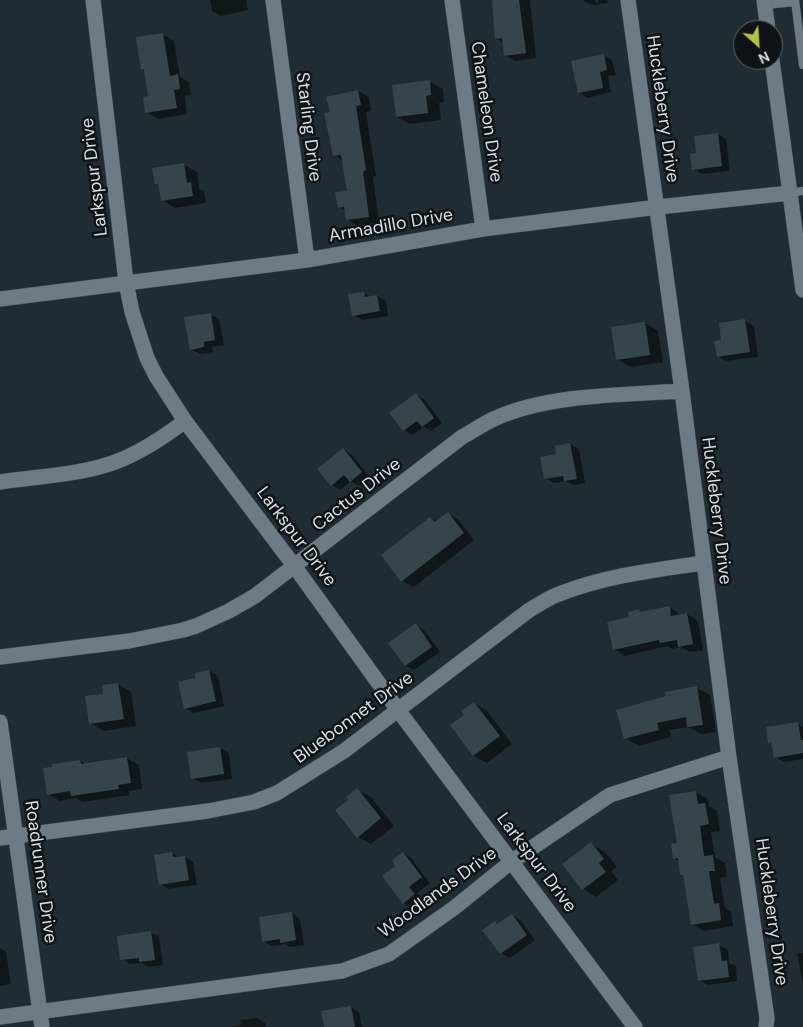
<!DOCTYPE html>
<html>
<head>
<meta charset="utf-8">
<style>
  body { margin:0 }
  #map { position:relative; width:803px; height:1027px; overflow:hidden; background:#1f2c34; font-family:"DM Sans",sans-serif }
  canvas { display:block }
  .north { position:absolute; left:733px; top:20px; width:50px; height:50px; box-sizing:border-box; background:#0e1317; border:1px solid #5e6569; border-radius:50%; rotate:154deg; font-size:14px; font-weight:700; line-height:20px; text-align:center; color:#d6dfe4 }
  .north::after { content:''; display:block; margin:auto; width:18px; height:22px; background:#b6c149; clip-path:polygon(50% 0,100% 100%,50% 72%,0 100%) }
</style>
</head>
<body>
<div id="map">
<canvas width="803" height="1027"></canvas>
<div class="north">N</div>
</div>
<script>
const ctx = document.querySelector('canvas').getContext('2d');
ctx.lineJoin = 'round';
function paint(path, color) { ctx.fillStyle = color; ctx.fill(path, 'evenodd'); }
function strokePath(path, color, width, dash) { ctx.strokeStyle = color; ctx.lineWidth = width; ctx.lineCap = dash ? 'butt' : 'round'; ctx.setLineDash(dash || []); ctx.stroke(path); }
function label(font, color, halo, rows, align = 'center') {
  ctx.font = font + ' "DM Sans",sans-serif'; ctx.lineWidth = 5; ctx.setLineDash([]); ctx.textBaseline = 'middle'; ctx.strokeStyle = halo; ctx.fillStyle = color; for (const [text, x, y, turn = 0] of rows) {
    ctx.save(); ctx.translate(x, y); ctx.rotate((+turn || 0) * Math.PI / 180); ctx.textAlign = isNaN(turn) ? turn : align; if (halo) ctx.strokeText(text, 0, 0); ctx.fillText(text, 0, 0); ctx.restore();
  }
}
paint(new Path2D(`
  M210,0H246L248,10L221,16L212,11Z
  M493,0H530L536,58L515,61L505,55L503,43L496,38Z
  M582,0H595L596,3H598V0H607L608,3L591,5Z
  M163,34L174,41L180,77L189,82L191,95L185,96L187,114L158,119L146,112L149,97L145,71L142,69Z
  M603,55L612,60L616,75L608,76L611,92L588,98L579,93Z
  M429,81L443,89L444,102L439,103L441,120L410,124L397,117Z
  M358,91L369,97L371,111L366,112L376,176L373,177L379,222L357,226L347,219L346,211L339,207L348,192L343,161L334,155L331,113Z
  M718,134L726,139L730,171L702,174L693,169L698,154Z
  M183,164L197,172L199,189L204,191L206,203L175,208L162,200L159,185L156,183Z
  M364,293L371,297L377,296L386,301L388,316L362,320L353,315Z
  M210,314L219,319L224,345L212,347L213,352L200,354L191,349Z
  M745,321L754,326L758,357L726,361L718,356L722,341Z
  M645,323L658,331L663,362L631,367L617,359Z
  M416,395L425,400L442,423L431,431L424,427L412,435L404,430Z
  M570,444L579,449L585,483L574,485L566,481L554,483L545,478L558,455Z
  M343,449L351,454L370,477L359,486L351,481L340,490L332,485Z
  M448,513L459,520L474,540L414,587L402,581L431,518L437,522Z
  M670,607L681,615L687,614L698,621L703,650L690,652L681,647L672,649L667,646L625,656L614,649L630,618L639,611L642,612Z
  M416,625L424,630L440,652L414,670L405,665Z
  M209,671L218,676L224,706L194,713L185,708L197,679Z
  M118,684L131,692L136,726L104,731L90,723Z
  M697,688L710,695L716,732L702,734L688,727L669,730L671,737L639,746L625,738Z
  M474,703L487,711L512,744L487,763L474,756L451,725L465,715Z
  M798,724L803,727V759L784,762L775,757L773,744L769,742Z
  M220,748L229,753L232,779L201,783L192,778Z
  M127,758L139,765L142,789L129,791L130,795L83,802L76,798L60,801L48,794L80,761L86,764Z
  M358,790L371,797L394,826L371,844L358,837L349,800Z
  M696,792L708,799L709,806L717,811L720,831L711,832L715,857L725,863L727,877L720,878L725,908L731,911L733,926L704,931L692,924L684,876L682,874L680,862L674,858Z
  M591,844L605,852L617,867L611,871L618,880L596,897L583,889L564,865Z
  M172,853L180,858L185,857L193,862L197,885L169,889L160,884Z
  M403,853L411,858L430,883L417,893L423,900L412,908L403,903L397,866Z
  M292,913L300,919L304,945L290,947L285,944L272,946L263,941Z
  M512,915L520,920L535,940L510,958L501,953L495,922L499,925Z
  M150,932L159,937L163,965L149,967L142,963L130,964L122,959Z
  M719,945L728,950L729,963L736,966L737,981L708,985L699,980Z
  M0,948L6,952L11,984L0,986Z
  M803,953V983L797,954Z
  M351,1007L359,1012L362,1027H325Z
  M257,1018L266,1023V1027H231L241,1025L240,1020Z`), '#0007');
paint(new Path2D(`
  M492,0H519L526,53L504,56L502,38L495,39Z
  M163,33L170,76L178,74L180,89L174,90L177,108L145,113L143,97L148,96L144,69L141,70L136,37Z
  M604,54L607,70L600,72L603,88L578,93L571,61Z
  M430,80L431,95L426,96L428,113L396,117L392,85Z
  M358,90L361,105L356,106L366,170L363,171L369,217L346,220L344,207L338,208L335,192L347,191L341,155L333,156L324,113L330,112L326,97Z
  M718,133L722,166L692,170L690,154L696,153L694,136Z
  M184,163L187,183L191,182L193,196L161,201L158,184H155L152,168Z
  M364,292L365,297L377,295L380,311L352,316L348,294Z
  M211,313L215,340L204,342V347L190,350L184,317Z
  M745,319L750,352L717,357L714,341L721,340L719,323Z
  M645,322L650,355L616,360L611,327Z
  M416,393L434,418L422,427L417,421L403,431L389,413Z
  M570,443L577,479L564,481L563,476L544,479L540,457L556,454L555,446Z
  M343,448L362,472L350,482L344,475L331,486L317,469Z
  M448,512L464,533L401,582L381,555L430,517L435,522Z
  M670,606L671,616L687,613L693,644L678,647L677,640L660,643L659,640L613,650L607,622L629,617L628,612L639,609L640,612Z
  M416,623L432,647L405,666L388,643Z
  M209,670L216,701L184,709L178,682L195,678V673Z
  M118,683L124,719L89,724L85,696L103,694L102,685Z
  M697,686L703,725L687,727L686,717L657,723L659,730L624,739L616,710L666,696L665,692Z
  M474,702L500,736L473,756L450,725L464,715L461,711Z
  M798,722L801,740H803V753L774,758L771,742L768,743L766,727Z
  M220,747L224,774L191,779L187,752Z
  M127,757L131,783L118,785L119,789L71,796L70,791L47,795L43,768L52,767V764L80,760L81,764Z
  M357,788L381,818L357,838L335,810L348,800L346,797Z
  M696,791L698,804L705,803L709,824L700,826L704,856L713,855L715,871H709L714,904L719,903L721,920L691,925L683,875H680L678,858L673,859L671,844L677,843L669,795Z
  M591,842L604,859L599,863L606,872L582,890L562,864Z
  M172,852L173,857L185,856L189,880L159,885L154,855Z
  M403,852L422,877L409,887L415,894L403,904L382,876L395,866L392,860Z
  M292,912L296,940L280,943V939L262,942L259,917Z
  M512,914L527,935L500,954L482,930L495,921L497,924Z
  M151,931L155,960L139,962V958L120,960L117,936Z
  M719,943L722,961L727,960L729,977L698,981L693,947Z
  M351,1006L355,1027H324L321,1011Z`), '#36444c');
const lane = new Path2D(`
  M795,0L803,65
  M765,5L795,2
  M790,193L803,191`);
const street = new Path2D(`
  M93,0L126,282L132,312L147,358L156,376L185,421L295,567L398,710L635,1027
  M273,0L307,260
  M452,0L483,229
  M628,0L682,391L729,757L767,1018L766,1027
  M764,0L768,30
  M772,60L803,290
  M0,299L307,260L483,229L658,207L790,193
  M0,482C39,476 82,475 118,461C143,451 164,437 185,421
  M0,657L129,641L183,630L196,626L229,611L255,596L462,437C473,431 484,423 496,418C550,394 624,395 682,391
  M0,722L42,1027
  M0,838L208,811L254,802L277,793L344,751L528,611C538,605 548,598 559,594C605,576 654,570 703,563
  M0,1017L342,971L389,954L454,908L511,862L610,795L729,757`);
strokePath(lane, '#3e4950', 9);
strokePath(street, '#3e4950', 16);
strokePath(lane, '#6c7b84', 8);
strokePath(street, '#6c7b84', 15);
label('18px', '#d6dfe4', '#0e1317', [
  ["Huckleberry Drive",662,109,82],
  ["Chameleon Drive",486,112,82],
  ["Starling Drive",308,127,83],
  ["Larkspur Drive",95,177,-97],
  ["Armadillo Drive",391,226,-10],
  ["Cactus Drive",357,495,-38],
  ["Huckleberry Drive",716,511,83],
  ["Larkspur Drive",296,537,53],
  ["Bluebonnet Drive",354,718,-36],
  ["Larkspur Drive",536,863,53],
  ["Roadrunner Drive",40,872,82],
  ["Woodlands Drive",438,893,-36],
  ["Huckleberry Drive",771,912,82]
]);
</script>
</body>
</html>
